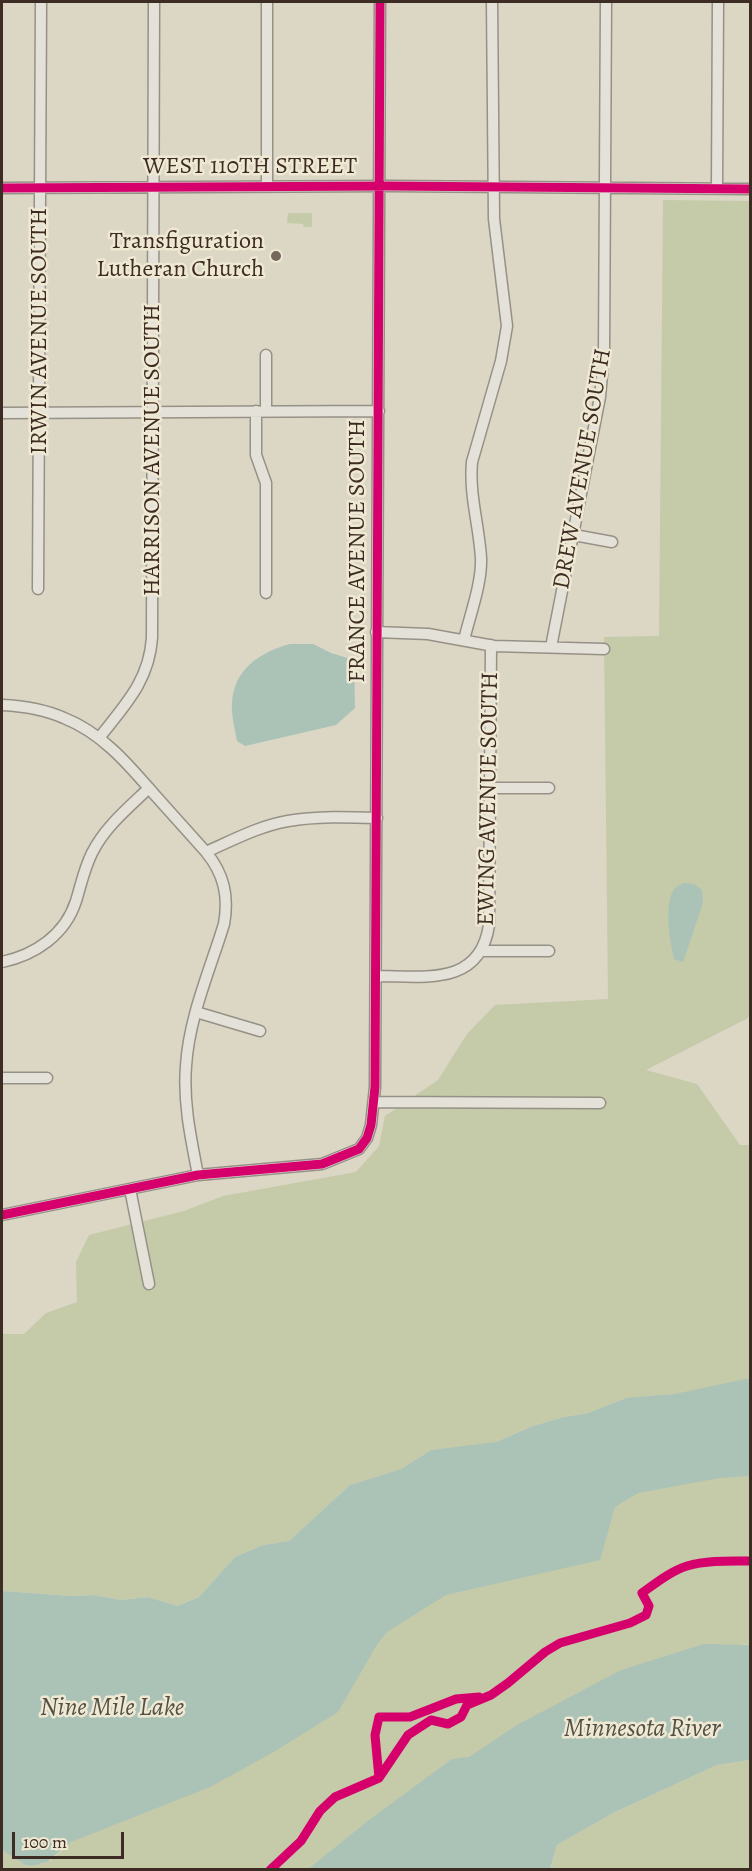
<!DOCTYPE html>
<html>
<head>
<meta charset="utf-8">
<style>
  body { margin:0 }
  #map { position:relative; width:752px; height:1871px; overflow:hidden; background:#dcd6c5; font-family:Alegreya,serif }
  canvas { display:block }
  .frame { position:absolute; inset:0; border:3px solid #3d2c23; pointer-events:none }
  .scale { position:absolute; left:12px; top:1832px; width:112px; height:27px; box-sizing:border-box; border:3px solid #3d2c23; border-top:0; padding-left:8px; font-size:18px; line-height:21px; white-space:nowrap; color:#3d2c23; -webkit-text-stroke:4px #efe8d3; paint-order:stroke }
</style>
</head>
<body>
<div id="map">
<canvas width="752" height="1871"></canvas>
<div class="frame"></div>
<div class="scale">100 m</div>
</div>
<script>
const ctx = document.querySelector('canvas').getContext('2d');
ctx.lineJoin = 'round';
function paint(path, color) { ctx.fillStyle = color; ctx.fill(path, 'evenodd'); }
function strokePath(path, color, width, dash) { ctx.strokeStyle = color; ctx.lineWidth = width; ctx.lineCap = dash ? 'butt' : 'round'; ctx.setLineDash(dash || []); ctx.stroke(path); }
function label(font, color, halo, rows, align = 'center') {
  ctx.font = font + ' Alegreya,serif'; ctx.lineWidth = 5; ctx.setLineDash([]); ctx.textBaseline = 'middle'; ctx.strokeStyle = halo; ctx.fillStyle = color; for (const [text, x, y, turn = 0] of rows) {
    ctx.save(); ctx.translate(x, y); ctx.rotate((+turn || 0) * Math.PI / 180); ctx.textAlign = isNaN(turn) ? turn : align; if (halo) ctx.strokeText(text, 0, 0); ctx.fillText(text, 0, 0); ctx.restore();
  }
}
paint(new Path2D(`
  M663,200L750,201V1010L748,1018L646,1070L697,1084L740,1145H750V1645L744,1644L388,1806L308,1869H2V1850L6,1851C14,1861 37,1868 49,1861C57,1856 64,1848 71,1842L375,1648L387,1632L626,1398L588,1413L564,1417L533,1426L491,1444L431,1450L401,1469L350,1485L289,1541L263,1545L235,1557L199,1597L176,1606L148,1597L121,1600L94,1595L72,1596L2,1591V1334H24L46,1313L77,1302L76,1262L89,1235L184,1211L223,1196L356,1172L379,1146L385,1116L438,1080L467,1034L495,1005L608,999L604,637L659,636Z
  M288,213H312V227H304L303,224L287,223Z
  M750,1760V1869L550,1870L557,1845L613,1813L717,1765Z`), '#c5caa9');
paint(new Path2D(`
  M290,644H313L331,653L354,660L355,708L336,725L245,746L237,741C235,729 231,715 232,703C234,669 260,652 290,644Z
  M683,883L694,884L702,890L703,903L683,962L674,959C670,942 663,903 675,888C677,886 680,885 683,883Z
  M750,1378V1476L720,1478L638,1493L615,1507L600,1560L446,1595L387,1632L375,1648L338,1712L272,1753L210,1787L71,1842L47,1862L32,1866L26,1865L8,1854L5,1851L2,1850V1591L72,1596L94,1595L121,1600L148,1597L177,1606L199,1597L235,1557L263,1545L289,1541L350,1485L401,1469L431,1450L496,1442L533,1426L564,1417L588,1413L626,1398L675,1394Z
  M704,1644L750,1645V1760L717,1765L613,1813L557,1845L550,1869H308L369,1820L452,1759L469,1757L517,1725L621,1670Z`), '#abc3b7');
const minor = new Path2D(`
  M267,2V186
  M2,188L389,186L750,189
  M717,188L718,2
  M266,355V411
  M256,411V455L266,483V593
  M2,413L379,411
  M574,535L612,542
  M38,589L41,2
  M376,632L428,634L494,646L604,649
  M464,640C470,615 482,583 481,558C479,525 469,495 472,462L501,361L507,326L494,219L492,2
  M551,647L600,397L604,352L606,2
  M2,705C23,706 44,709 64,718C102,733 128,764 154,794C171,813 189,833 206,852C233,840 259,826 288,821C317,816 347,817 377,818
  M99,738C125,705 149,681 152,638L154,2
  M491,788H549
  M481,951H549
  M2,962C35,955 65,935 76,901C81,885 84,869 92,853C105,827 128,808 149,788
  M376,976C424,976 480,987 489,925L491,645
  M196,1012L260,1031
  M2,1078H47
  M375,1102L600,1103
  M198,1175C191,1139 183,1103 186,1066C189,1017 210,970 224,924C229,896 224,874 206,852
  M130,1189L149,1284
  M2,1215L198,1175L322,1164L359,1149L367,1138L371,1125L375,1087L380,2`);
strokePath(minor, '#969186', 13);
strokePath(minor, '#e4e1d9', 10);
strokePath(new Path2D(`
  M2,188L389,186L750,189
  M2,1215L198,1175L322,1164L359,1149L367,1138L371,1125L375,1087L380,2
  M379,1778L375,1735L379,1717H410L456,1699L479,1697
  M270,1870L301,1841L320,1811L335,1797L379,1778L408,1735L431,1720L448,1724L461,1717L467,1705L491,1695L508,1683L545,1652L560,1643L630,1623L646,1615L649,1606L642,1593C656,1583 671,1571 687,1566C707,1560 730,1561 750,1561`), '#d6006c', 9);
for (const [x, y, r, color] of [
  [276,256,6,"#75685c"]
]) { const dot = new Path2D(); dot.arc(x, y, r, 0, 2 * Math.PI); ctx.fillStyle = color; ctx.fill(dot); strokePath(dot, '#efe8d3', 2); }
label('24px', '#3d2c23', '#efe8d3', [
  ["WEST 110TH STREET",250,167],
  ["IRWIN AVENUE SOUTH",40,331,-90],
  ["HARRISON AVENUE SOUTH",153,450,-90],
  ["DREW AVENUE SOUTH",583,469,-80],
  ["FRANCE AVENUE SOUTH",358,551,-90],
  ["EWING AVENUE SOUTH",489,799,-89]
]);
label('24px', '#3d2c23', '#efe8d3', [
  ["Transfiguration",264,242],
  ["Lutheran Church",264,270]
], 'right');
label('italic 26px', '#535046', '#efe8d3', [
  ["Nine Mile Lake",112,1709],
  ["Minnesota River",642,1730]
]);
</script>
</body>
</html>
